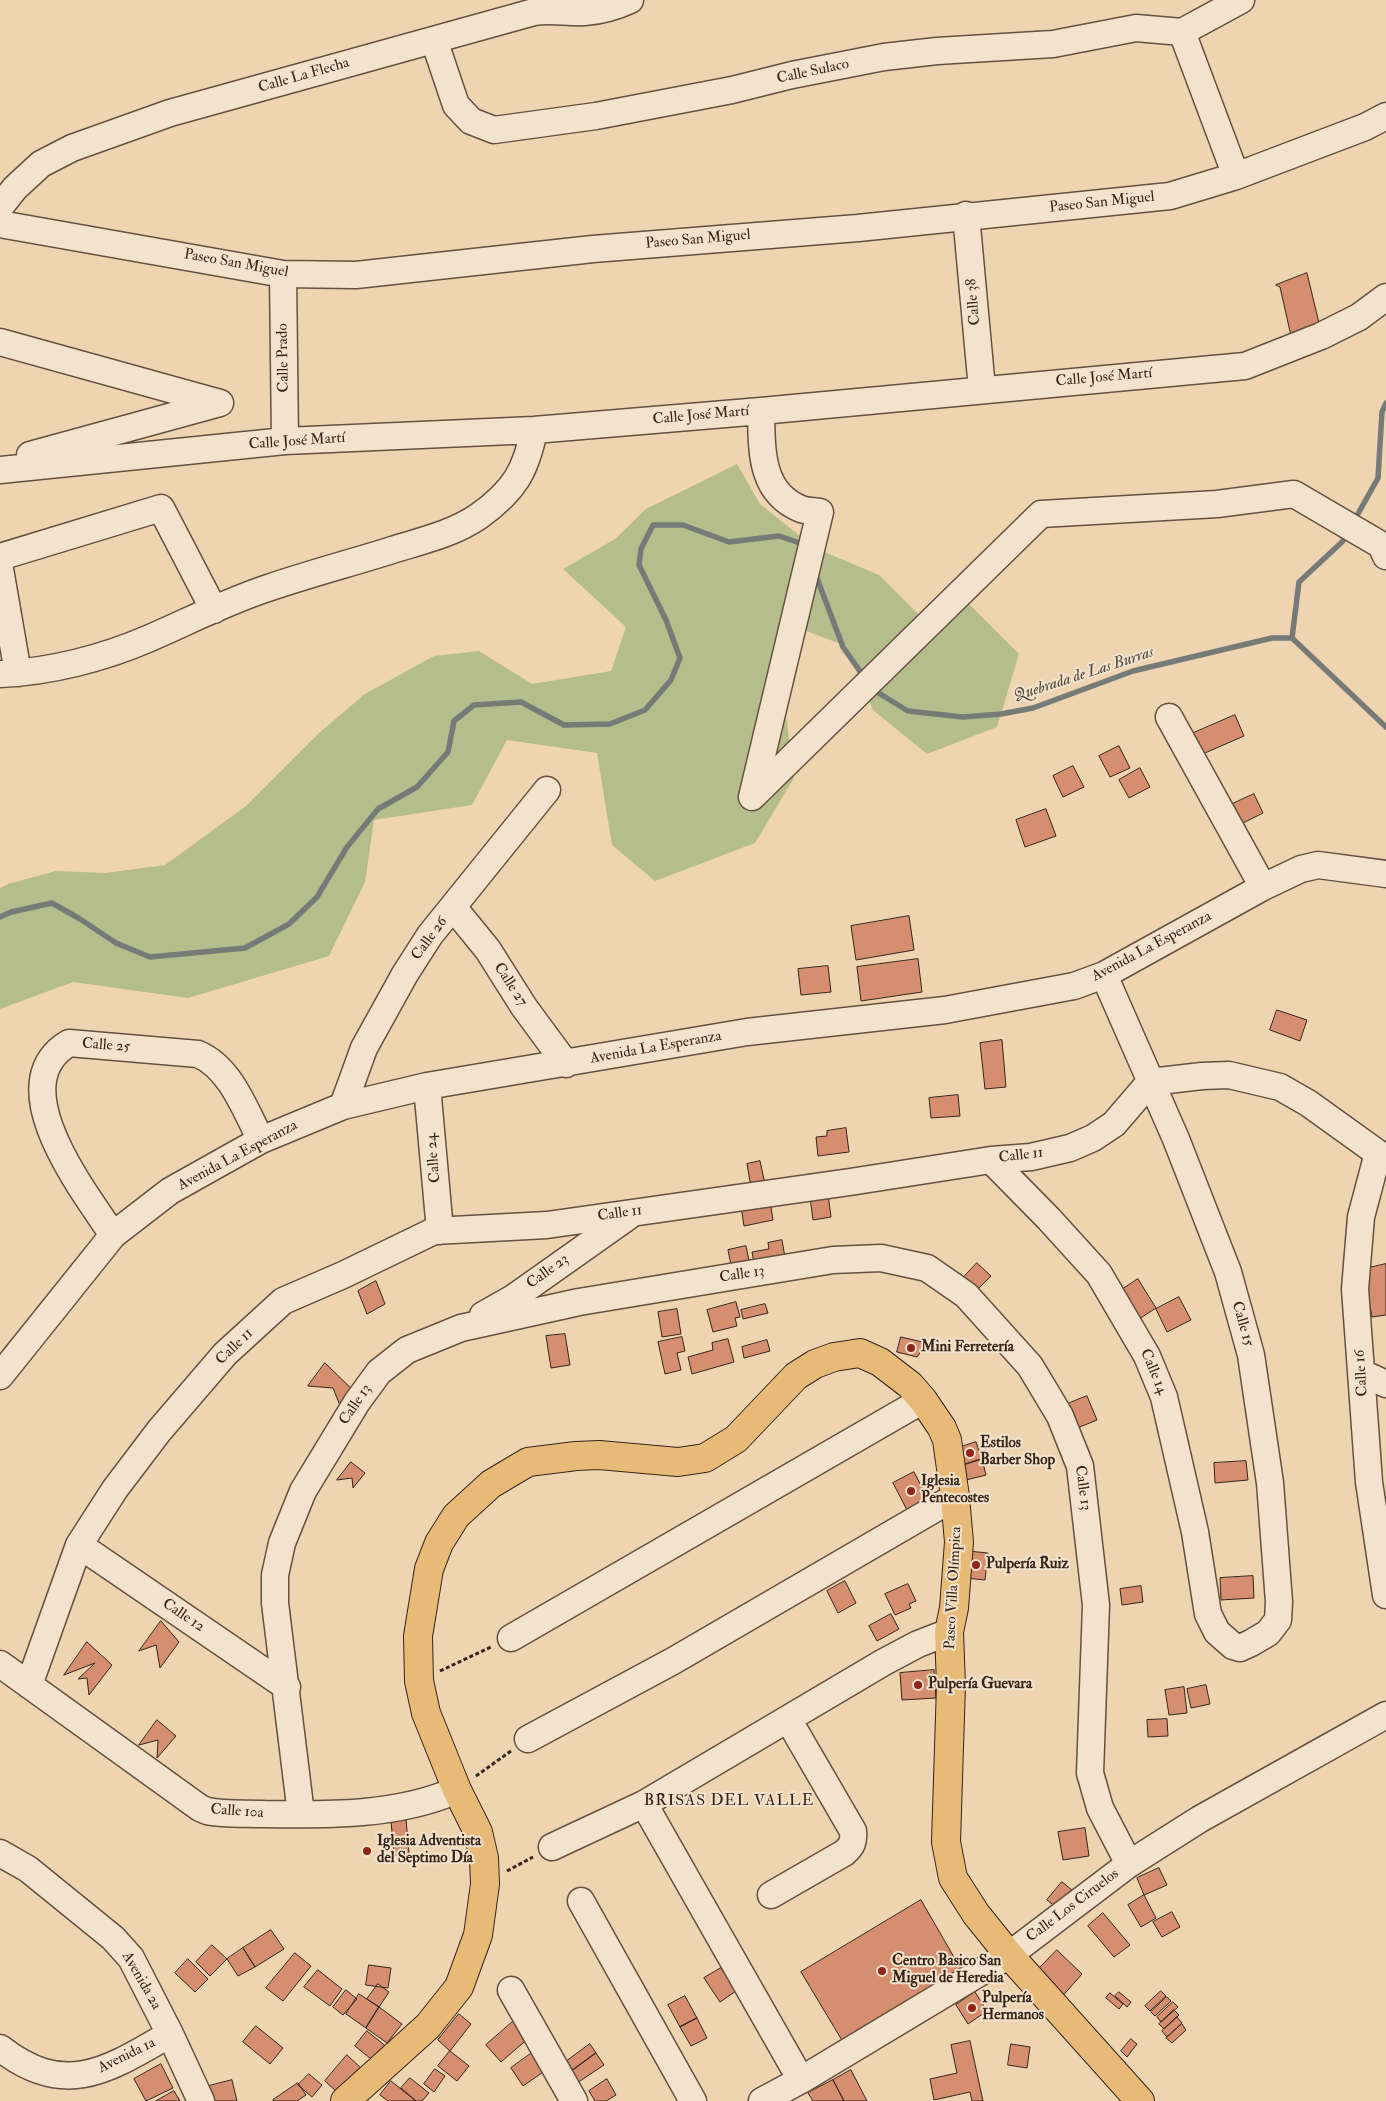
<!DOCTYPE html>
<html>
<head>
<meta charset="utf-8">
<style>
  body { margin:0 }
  canvas { display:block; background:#eed4b1 }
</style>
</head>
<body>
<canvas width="1386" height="2101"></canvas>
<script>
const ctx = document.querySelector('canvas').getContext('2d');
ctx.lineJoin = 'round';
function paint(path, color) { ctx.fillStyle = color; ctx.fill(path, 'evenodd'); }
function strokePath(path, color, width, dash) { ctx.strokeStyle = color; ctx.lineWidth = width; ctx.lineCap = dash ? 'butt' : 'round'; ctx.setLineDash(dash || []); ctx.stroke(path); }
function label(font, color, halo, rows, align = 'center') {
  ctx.font = font + ' "IM FELL Double Pica",serif'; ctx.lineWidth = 4; ctx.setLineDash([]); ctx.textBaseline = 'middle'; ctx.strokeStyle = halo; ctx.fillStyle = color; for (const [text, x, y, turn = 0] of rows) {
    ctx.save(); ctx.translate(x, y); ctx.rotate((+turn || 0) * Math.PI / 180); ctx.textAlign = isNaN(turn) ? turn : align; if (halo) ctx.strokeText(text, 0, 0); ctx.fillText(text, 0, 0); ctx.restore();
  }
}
paint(new Path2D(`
  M737,464L760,504L815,548L879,575L921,617L967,602L1019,654L997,727L927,754L873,710L846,646L780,621L784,700L794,778L755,843L655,881L612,845L597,753L507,740L472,805L374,820L365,882L329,956L188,998L73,982L0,1009V888L8,884L56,871L106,873L165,865L246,806L319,733L365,694L434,656L479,651L532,684L611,671L626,627L563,569L615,539L646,509Z`), '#b6bd8d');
strokePath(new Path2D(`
  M1354,521L1378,478L1382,412L1386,403
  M815,573L843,647L864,677
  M1292,638L1299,582L1342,542L1347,534
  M872,689L908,711L963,717L1001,714L1033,708L1133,671L1272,638H1292L1386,727
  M0,917L11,912L52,903L80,919L116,943L150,957L245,948L289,924L317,897L347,847L378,809L417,787L448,752L454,721L474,705L521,702L564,725L610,724L645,710L671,680L680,658L666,620L639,565L641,549L653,525H683L729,542L779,536L806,545`), '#767b78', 5.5);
const building = new Path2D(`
  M1307,273L1319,323L1291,336L1280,287L1276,285Z
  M1235,715L1244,736L1198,756L1189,735Z
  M1119,746L1130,768L1110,777L1099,756Z
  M1073,766L1084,787L1063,797L1053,776Z
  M1140,768L1150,787L1129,798L1119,780Z
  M1254,794L1263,813L1237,826L1228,806Z
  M1046,809L1056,836L1025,847L1016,820Z
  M909,916L914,950L856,960L851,926Z
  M918,959L922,992L861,1001L857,967Z
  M828,966L831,992L801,995L798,969Z
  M1277,1010L1307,1020L1300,1041L1270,1030Z
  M1002,1040L1006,1087L985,1089L980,1043Z
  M958,1095L960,1116L931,1118L929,1098Z
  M846,1128L849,1152L818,1156L816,1137L827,1136V1131Z
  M760,1161L765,1184L751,1187L747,1164Z
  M828,1194L831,1217L813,1220L810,1197Z
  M770,1201L773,1220L744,1226L741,1206Z
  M782,1240L786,1263L755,1268L752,1252L769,1249L768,1243Z
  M746,1246L751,1271L733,1275L728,1250Z
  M977,1263L991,1276L977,1290L964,1277Z
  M1386,1264V1315L1372,1317L1370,1305L1363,1303L1364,1269Z
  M1138,1279L1156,1308L1139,1319L1120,1291Z
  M376,1281L385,1304L367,1314L358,1291Z
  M1179,1297L1191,1320L1167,1332L1156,1309Z
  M736,1302L740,1317L735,1318L737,1326L713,1332L707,1310Z
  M765,1304L768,1313L743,1319L741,1310Z
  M677,1309L681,1334L662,1337L658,1312Z
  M565,1334L570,1365L551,1368L546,1336Z
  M682,1337L685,1351L677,1353L681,1370L665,1374L658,1342Z
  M901,1337L927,1343L917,1357L897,1352Z
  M728,1339L734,1362L692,1374L688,1357L713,1350L712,1343Z
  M767,1340L770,1351L744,1358L742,1347Z
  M325,1363L358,1395L343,1413L333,1388L308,1386Z
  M1087,1396L1097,1420L1070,1431L1060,1407Z
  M976,1442L982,1459L963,1465L958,1448Z
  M982,1459L986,1475L966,1480L963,1465Z
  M1246,1461L1248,1480L1215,1483L1214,1463Z
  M351,1462L365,1473L353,1488L352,1478L337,1480Z
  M914,1472L928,1499L907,1510L893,1483Z
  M968,1551L988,1553L985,1580L965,1578Z
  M1253,1576L1254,1598L1221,1600L1220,1578Z
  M845,1581L856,1603L838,1613L827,1591Z
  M908,1584L916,1601L909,1604L911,1608L895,1615L885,1594Z
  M1141,1586L1143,1602L1122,1605L1120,1589Z
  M891,1614L899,1629L877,1641L869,1626Z
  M161,1621L179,1642L160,1668L156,1645L139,1651Z
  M87,1642L112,1665L89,1695L87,1678L78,1679L95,1663L64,1675Z
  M934,1670L936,1698L902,1700L900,1673Z
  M1206,1685L1210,1704L1191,1708L1187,1689Z
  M1184,1687L1187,1713L1169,1715L1165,1690Z
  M1167,1719L1168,1736L1148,1737L1147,1720Z
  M157,1720L176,1736L157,1758L158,1740L139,1745Z
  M406,1819L409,1853L394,1855L391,1821Z
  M1085,1828L1089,1856L1063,1860L1058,1832Z
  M1159,1868L1167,1885L1144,1895L1137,1878Z
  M1062,1882L1077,1894L1062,1912L1047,1900Z
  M1144,1895L1156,1918L1141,1927L1128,1905Z
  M921,1900L962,1971L843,2042L801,1972Z
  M1172,1912L1180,1927L1162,1937L1153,1922Z
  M1103,1913L1130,1945L1114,1957L1088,1926Z
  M271,1930L284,1949L255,1967L243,1948Z
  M212,1945L227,1959L210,1976L196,1962Z
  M243,1948L255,1967L238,1976L227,1959Z
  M1057,1950L1082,1974L1059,2000L1033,1975Z
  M295,1953L311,1966L283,2001L266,1988Z
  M188,1959L208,1979L195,1992L175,1973Z
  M369,1965L391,1968L388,1988L366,1985Z
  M721,1968L736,1991L720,2002L704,1978Z
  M318,1970L342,1989L330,2006L304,1987Z
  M378,1984L389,1992L379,2007L367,1999Z
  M346,1990L357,1999L343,2015L333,2007Z
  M1161,1991L1166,1996L1150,2011L1145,2006Z
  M975,1992L987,2011L968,2024L956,2005Z
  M1119,1992L1131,2002L1127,2007L1115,1996Z
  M1110,1993L1123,2004L1119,2009L1106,1998Z
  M359,1994L379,2007L366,2028L346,2014Z
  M685,1996L697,2018L680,2027L668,2005Z
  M1167,1997L1171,2001L1155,2016L1151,2012Z
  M1173,2002L1178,2007L1161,2022L1157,2017Z
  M379,2007L402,2024L387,2043L366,2028Z
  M1174,2010L1179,2015L1164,2029L1159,2024Z
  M459,2014L471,2024L450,2051L438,2040Z
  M1177,2017L1182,2023L1167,2037L1162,2031Z
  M697,2018L707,2038L691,2046L680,2027Z
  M516,2019L531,2036L501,2062L486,2045Z
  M1182,2024L1186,2030L1172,2043L1166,2038Z
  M256,2026L283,2048L270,2064L243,2042Z
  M367,2031L388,2048L376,2063L355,2046Z
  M1131,2039L1137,2044L1127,2057L1121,2051Z
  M970,2041L983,2101H972L970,2092L934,2100L930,2079L957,2073L951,2045Z
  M590,2044L596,2053L566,2075L560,2066Z
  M1011,2044L1030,2047L1027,2068L1008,2065Z
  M536,2050L549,2068L523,2086L511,2068Z
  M450,2051L469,2066L457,2081L438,2066Z
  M596,2053L604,2065L571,2087L566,2075Z
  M347,2055L362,2069L340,2095L325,2081Z
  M161,2064L173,2088L146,2101L134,2079Z
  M435,2069L445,2076L434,2092L424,2084Z
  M851,2070L867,2101H844L833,2080Z
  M309,2074L322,2085L312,2097L298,2085Z
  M410,2078L429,2093L422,2101H416L401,2088Z
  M607,2079L616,2095L606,2101H595L589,2091Z
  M232,2080L237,2101H212L209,2086Z
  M833,2080L844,2101H813L808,2093Z
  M391,2081L416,2101H388L380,2095Z
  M298,2083L306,2095L297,2101H274L273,2100Z
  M174,2091L180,2101H156Z`);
paint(building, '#d58e70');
strokePath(building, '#362519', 1);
const minor = new Path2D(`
  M1182,32L1236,176
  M434,40L456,105L471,121L494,130L596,116L732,90L792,75L884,57L937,51L1053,44L1136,28L1182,32L1241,0
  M0,207L15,188L41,164L72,148L170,113L534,12C552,9 567,13 585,12C600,11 617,6 630,0
  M966,215L982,389
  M0,224L283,274L356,275L593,249L858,228L1170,196L1236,176L1365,127L1386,116
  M283,274L285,441
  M0,342L220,403L30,455
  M761,411C762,448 759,492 801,509C806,511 814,511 820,512L752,797L1041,514L1217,504L1294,494L1381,545L1386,556
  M0,470L285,441L534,430L761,411L1245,366L1321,336L1359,317L1386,297
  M0,557L161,508L214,610
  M0,569L18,673
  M0,674C50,672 104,658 150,638C189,621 228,601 268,588C309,574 351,563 392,550C421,541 453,534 479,516C514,491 526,471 534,430
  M1169,717L1263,887
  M453,907L488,950L524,1007L566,1064
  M427,1086L440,1231
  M343,1106L364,1048L405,974L430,935L547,790
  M1378,1153L1361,1217L1355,1289L1369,1482L1386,1595
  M991,1160L1049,1219L1099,1274L1147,1356L1164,1397L1195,1532L1208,1614L1217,1632L1233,1646L1240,1648L1251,1643L1268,1633L1278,1620L1279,1602L1270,1483L1251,1355L1228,1272L1176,1139L1104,975
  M113,1235C83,1190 0,1084 69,1043L198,1054C231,1068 245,1110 261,1140
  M483,1315L513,1298L629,1216
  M1362,1373L1386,1384
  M0,1376L113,1235L170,1191L261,1140L343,1106L427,1086L747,1032L945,1010L1074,986L1104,975L1263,887L1301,869L1318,865L1386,874
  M79,1545L287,1687
  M511,1638L923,1400
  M0,1664L200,1808L207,1811C225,1815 246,1813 264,1814C329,1815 397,1816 457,1790
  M29,1685L79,1545L115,1489L159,1431L225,1354L283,1301L343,1275L434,1231L547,1225L850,1182L991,1160L1031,1157L1070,1148L1093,1138L1114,1124L1150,1082L1202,1076L1229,1075L1280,1087L1308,1103L1386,1159
  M528,1739L673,1661L955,1497
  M644,1804L801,2080
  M301,1814L275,1603V1575L282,1543L303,1491L357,1402L379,1372L407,1350L461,1328L579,1302L833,1260L881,1258L927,1268L966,1295L1030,1366L1060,1416L1080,1466L1096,1605L1090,1773L1100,1808L1129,1864
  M552,1847L644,1804L884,1662L918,1644L949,1632
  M0,1853L28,1869L113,1938L131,1958L170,2034L201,2101
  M771,1895L844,1853C852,1846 854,1842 853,1831L788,1719
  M581,1901L693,2101
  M511,1990L574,2101
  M0,2048C65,2099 108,2070 170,2034
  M762,2101L801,2080L1009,1955L1129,1864L1200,1819L1386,1715`);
const major = new Path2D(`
  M345,2101L428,2026L459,1987L478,1935L485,1884L484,1858L478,1832L457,1790L426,1713L419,1681L418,1636L429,1569L439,1543L456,1516L491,1484L528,1462L576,1456L599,1455L678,1462L705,1458L736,1439L796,1376L815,1364L834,1357L860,1353L880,1362L910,1385L923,1400L942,1428L947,1440L955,1497L959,1542L954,1608L949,1632L951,1685L946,1842L953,1878L976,1914L1009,1955L1140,2101`);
strokePath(minor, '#64513f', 29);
strokePath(major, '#362519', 30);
strokePath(new Path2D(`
  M440,1671L491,1647
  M476,1776L511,1751
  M507,1871L533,1857`), '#362519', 3, [4, 2.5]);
strokePath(minor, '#f4e3cc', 26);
strokePath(major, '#e7ba78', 28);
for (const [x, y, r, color] of [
  [911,1348,5,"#8f2418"],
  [970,1453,5,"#8f2418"],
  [911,1491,5,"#8f2418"],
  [976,1565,5,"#8f2418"],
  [918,1685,5,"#8f2418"],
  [367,1851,5,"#8f2418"],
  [882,1971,5,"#8f2418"],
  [972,2008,5,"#8f2418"]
]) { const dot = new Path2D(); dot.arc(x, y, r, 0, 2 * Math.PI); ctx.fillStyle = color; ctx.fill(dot); strokePath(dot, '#f4e3cc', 2); }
label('15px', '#362519', '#f4e3cc', [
  ["Calle Sulaco",813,72,-12],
  ["Calle La Flecha",304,76,-16],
  ["Paseo San Miguel",1102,203,-6],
  ["Paseo San Miguel",698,240,-5],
  ["Paseo San Miguel",236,264,10],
  ["Calle 38",974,302,-95],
  ["Calle Prado",284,358,-91],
  ["Calle José Martí",1104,378,-5],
  ["Calle José Martí",701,416,-5],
  ["Calle José Martí",297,442,-4],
  ["Calle 26",430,939,-54],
  ["Avenida La Esperanza",1152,947,-28],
  ["Calle 27",510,985,57],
  ["Calle 25",106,1046,4],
  ["Avenida La Esperanza",656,1048,-10],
  ["Avenida La Esperanza",238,1156,-28],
  ["Calle 11",1021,1156,-7],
  ["Calle 24",434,1158,-95],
  ["Calle 11",620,1214,-8],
  ["Calle 23",548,1272,-36],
  ["Calle 13",742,1275,-9],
  ["Calle 15",1242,1324,74],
  ["Calle 11",235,1347,-44],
  ["Calle 14",1153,1372,67],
  ["Calle 16",1362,1373,-94],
  ["Calle 13",356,1405,-56],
  ["Calle 13",1082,1488,82],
  ["Paseo Villa Olímpica",954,1588,-87],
  ["Calle 12",183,1616,34],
  ["Calle 10a",237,1812,4],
  ["Calle Los Ciruelos",1073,1906,-37],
  ["Avenida 2a",141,1981,60],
  ["Avenida 1a",127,2056,-26]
]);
label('bold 15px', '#362519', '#f4e3cc', [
  ["Mini Ferretería",921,1348],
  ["Estilos",980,1444],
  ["Barber Shop",980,1461],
  ["Iglesia",921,1482],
  ["Pentecostes",921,1499],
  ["Pulpería Ruiz",986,1565],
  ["Pulpería Guevara",928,1685],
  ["Iglesia Adventista",377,1842],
  ["del Septimo Día",377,1859],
  ["Centro Basico San",892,1962],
  ["Miguel de Heredia",892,1979],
  ["Pulpería",982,1999],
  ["Hermanos",982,2016]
], 'left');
label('italic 16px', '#504941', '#f4e3cc', [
  ["Quebrada de Las Burras",1084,675,-18]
]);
ctx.letterSpacing = '1px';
label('16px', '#362519', '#f4e3cc', [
  ["BRISAS DEL VALLE",729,1802]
]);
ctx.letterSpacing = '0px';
</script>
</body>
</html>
